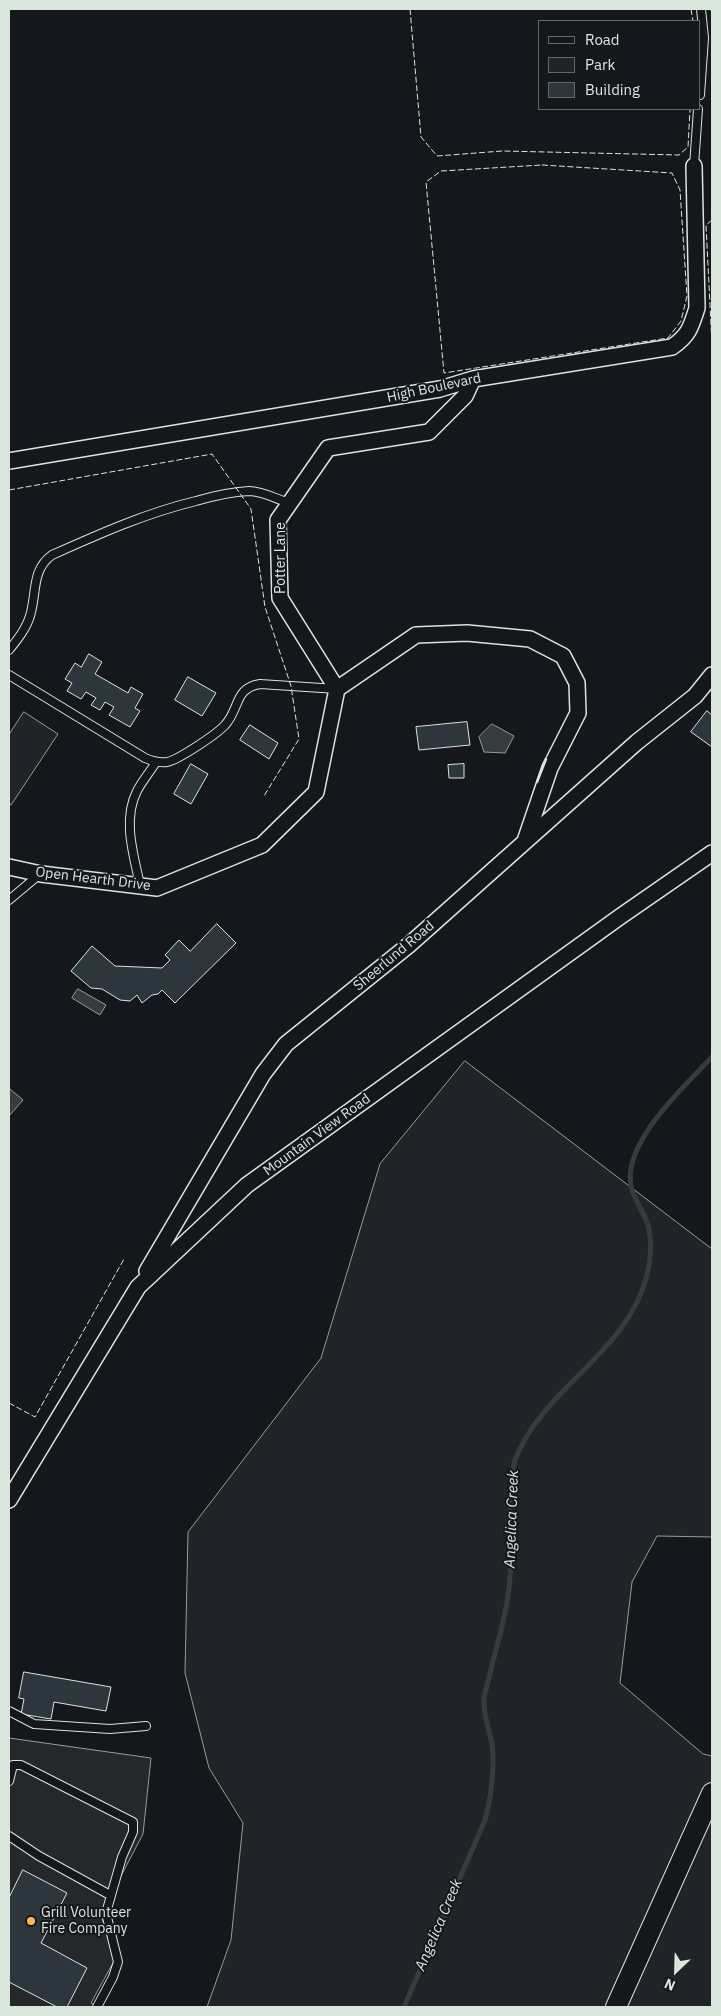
<!DOCTYPE html>
<html>
<head>
<meta charset="utf-8">
<style>
  body { margin:0 }
  #map { position:relative; width:721px; height:2016px; overflow:hidden; background:#14181c; font-family:"IBM Plex Sans",sans-serif }
  canvas { display:block }
  .frame { position:absolute; inset:0; border:10px solid #d8e6dc; pointer-events:none }
  .legend { position:absolute; left:538px; top:20px; width:162px; height:90px; box-sizing:border-box; background:#14181c; border:1px solid #626a69; margin:0; padding:6px 9px; list-style:none; font-size:15px; color:#d8e6dc }
  .legend li { display:flex; align-items:center; gap:10px; height:25px }
  .legend b { width:25px; border:1px solid #626a69 }
  .north { position:absolute; left:651px; top:1946px; width:50px; height:50px; -webkit-text-stroke:4px #14181c; paint-order:stroke; rotate:204deg; font-size:14px; font-weight:700; line-height:20px; text-align:center; color:#d8e6dc }
  .north::after { content:''; display:block; margin:auto; width:18px; height:22px; background:#d8e6dc; clip-path:polygon(50% 0,100% 100%,50% 72%,0 100%) }
</style>
</head>
<body>
<div id="map">
<canvas width="721" height="2016"></canvas>
<div class="frame"></div>
<ul class="legend">
<li><b style="height:6px;background:#14181c"></b>Road</li>
<li><b style="height:14px;background:#202428"></b>Park</li>
<li><b style="height:14px;background:#2c363c"></b>Building</li>
</ul>
<div class="north">N</div>
</div>
<script>
const ctx = document.querySelector('canvas').getContext('2d');
ctx.lineJoin = 'round';
function paint(path, color) { ctx.fillStyle = color; ctx.fill(path, 'evenodd'); }
function strokePath(path, color, width, dash) { ctx.strokeStyle = color; ctx.lineWidth = width; ctx.lineCap = dash ? 'butt' : 'round'; ctx.setLineDash(dash || []); ctx.stroke(path); }
function label(font, color, halo, rows, align = 'center') {
  ctx.font = font + ' "IBM Plex Sans",sans-serif'; ctx.lineWidth = 4; ctx.setLineDash([]); ctx.textBaseline = 'middle'; ctx.strokeStyle = halo; ctx.fillStyle = color; for (const [text, x, y, turn = 0] of rows) {
    ctx.save(); ctx.translate(x, y); ctx.rotate((+turn || 0) * Math.PI / 180); ctx.textAlign = isNaN(turn) ? turn : align; if (halo) ctx.strokeText(text, 0, 0); ctx.fillText(text, 0, 0); ctx.restore();
  }
}
const green = new Path2D(`
  M24,712L58,734L11,805L9,804V735Z
  M465,1061L712,1249V1537L657,1536L632,1582L620,1683L703,1754L712,1756V2007H207L231,1940L243,1823L209,1768L185,1673L188,1532L321,1358L380,1164Z`);
paint(green, '#202428');
strokePath(green, '#939e99', 1);
const parking = new Path2D(`
  M9,1738L151,1758L143,1834L101,1914L114,1961L91,2003L99,2007H9Z`);
paint(parking, '#24282b');
strokePath(parking, '#939e99', 1);
const water = new Path2D(`
  M492,724L514,736L505,753L484,752L479,737Z
  M78,989L106,1005L100,1015L72,998Z
  M10,1089L23,1100L9,1116V1090Z`);
paint(water, '#363b3e');
strokePath(water, '#939e99', 1);
strokePath(new Path2D(`
  M404,2007L485,1820C491,1798 495,1767 492,1744C489,1729 483,1714 484,1698C486,1687 490,1676 492,1665C498,1642 505,1619 508,1595C513,1564 510,1533 510,1502C511,1488 511,1473 515,1460C543,1387 628,1353 647,1275C651,1260 652,1240 648,1225C644,1213 636,1202 632,1190C618,1146 685,1086 712,1057`), '#363b3e', 5);
const building = new Path2D(`
  M89,654L102,662L95,674L128,693L131,687L143,694L135,708L140,711L130,727L109,715L114,707L105,702L100,710L91,705L96,698L86,692L81,699L67,691L72,683L65,679L75,663L81,667Z
  M188,677L216,693L202,716L175,700Z
  M707,711L712,715V747L691,732Z
  M467,722L470,745L419,750L416,727Z
  M250,725L278,743L269,759L240,740Z
  M191,764L208,774L191,804L174,794Z
  M464,764V778H449L448,765Z
  M217,924L236,943L175,1003L162,990L158,994L152,995L142,1003L137,995L130,1001L120,1000L102,989L91,988L71,971L92,946L115,966L162,968L170,960L165,955L179,940L190,951Z
  M24,1672L111,1687L106,1711L54,1702L51,1719L21,1714L24,1699L19,1698Z
  M23,1870L67,1893L41,1943L87,1968L67,2007H57L9,1982V1898Z`);
paint(building, '#2c363c');
strokePath(building, '#d8e6dc', 1);
const service = new Path2D(`
  M700,95L704,38L701,9
  M694,166L698,109
  M9,650C17,640 26,629 30,616C37,594 31,570 52,555C99,534 146,513 196,501C213,496 231,492 249,491C263,491 276,499 289,503
  M9,675L145,758C152,761 158,763 167,762C178,760 217,734 225,725C240,709 234,688 260,684L337,689
  M140,885C134,856 122,820 137,791C142,781 150,772 156,762
  M9,900L40,874
  M9,1711L34,1724L110,1729L146,1726
  M9,1781L13,1765H21L133,1822V1832L122,1857L106,1913L118,1962L113,1977L97,2007
  M9,1836L39,1856L110,1895`);
const minor = new Path2D(`
  M9,461L440,389L473,379L672,347C689,335 691,327 697,308L694,166
  M337,689L280,598L278,520L328,448L429,432L465,396L473,379
  M9,867L41,874L157,888L262,845L316,792L337,689L416,635L467,633L530,639L563,656L577,683L578,713L550,768L525,841
  M147,1271L263,1074L286,1044L409,945L637,742L695,696L712,675
  M9,1500L138,1287L247,1185L621,916L712,853`);
const secondary = new Path2D(`
  M616,2007L712,1793`);
strokePath(service, '#d8e6dc', 10);
strokePath(minor, '#d8e6dc', 18);
strokePath(secondary, '#d8e6dc', 22);
strokePath(service, '#14181c', 8);
strokePath(minor, '#14181c', 15);
strokePath(secondary, '#14181c', 20);
strokePath(new Path2D(`
  M410,9L421,137L437,156L502,151L679,155L688,147L690,109
  M691,9L693,21
  M710,9L712,12
  M542,165L672,173L680,190L687,296L681,321L668,338L444,373L426,182L441,171Z
  M712,220L706,225L712,345
  M9,490L212,454L251,509L265,607L291,686L299,739L264,796
  M9,1403L35,1417L124,1259`), '#d8e6dc', 1, [6, 2.5]);
strokePath(new Path2D(`
  M537,782L546,759`), '#d8e6dc', 2.5);
for (const [x, y, r, color] of [
  [31,1921,5,"#ffb74d"]
]) { const dot = new Path2D(); dot.arc(x, y, r, 0, 2 * Math.PI); ctx.fillStyle = color; ctx.fill(dot); strokePath(dot, '#14181c', 2); }
label('14px', '#d8e6dc', '#14181c', [
  ["High Boulevard",434,388,-12],
  ["Potter Lane",281,558,-90],
  ["Open Hearth Drive",93,879,7],
  ["Sheerlund Road",394,956,-40],
  ["Mountain View Road",317,1135,-36]
]);
label('14px', '#d8e6dc', '#14181c', [
  ["Grill Volunteer",41,1913],
  ["Fire Company",41,1929]
], 'left');
label('italic 15px', '#d8e6dc', '#14181c', [
  ["Angelica Creek",512,1519,-88],
  ["Angelica Creek",439,1925,-67]
]);
</script>
</body>
</html>
